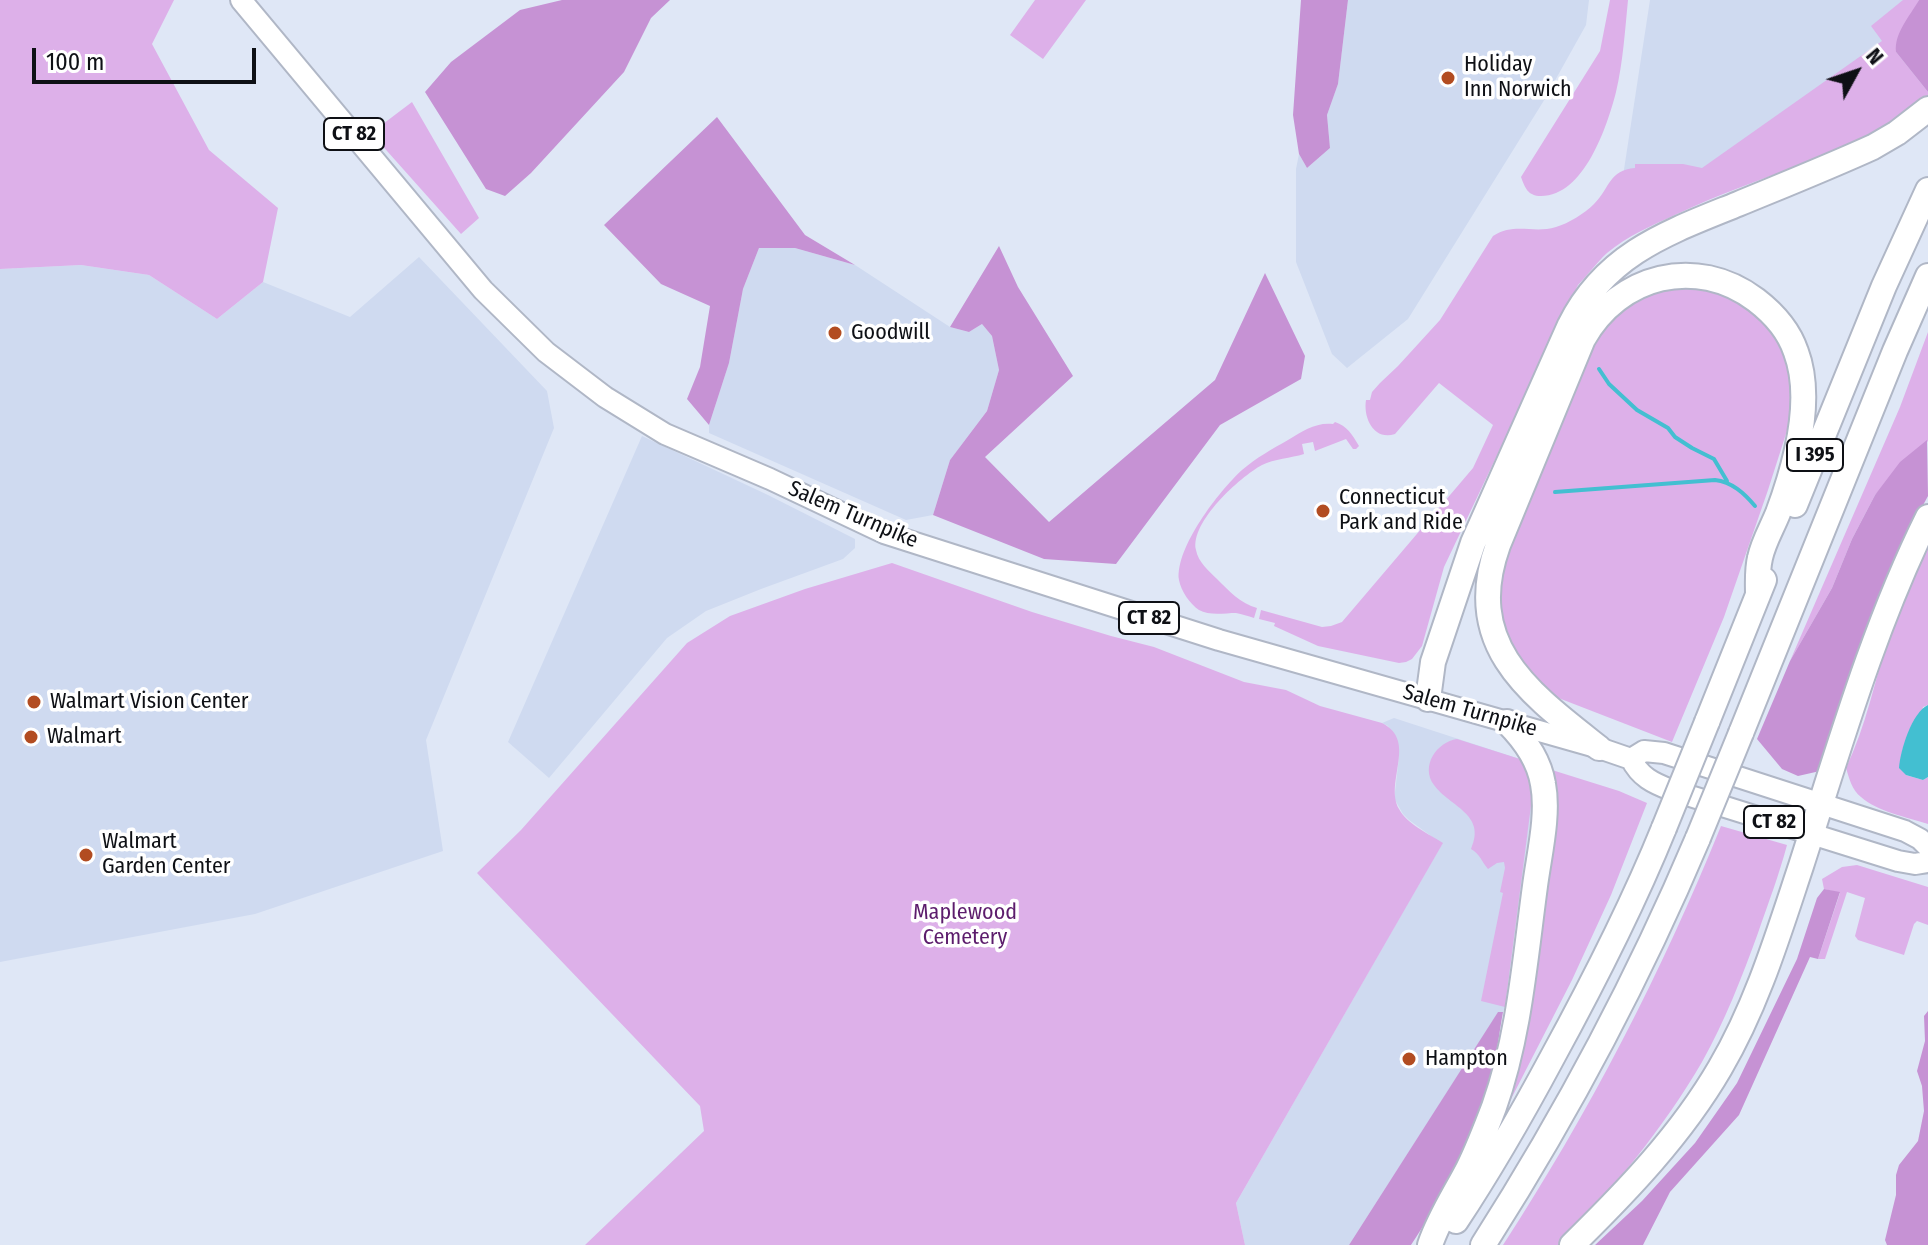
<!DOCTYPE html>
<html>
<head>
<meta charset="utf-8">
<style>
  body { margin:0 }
  #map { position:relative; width:1928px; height:1245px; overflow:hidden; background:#dfe7f6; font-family:"Fira Sans Condensed",sans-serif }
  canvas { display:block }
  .north { position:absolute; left:1816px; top:32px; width:80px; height:80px; -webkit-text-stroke:6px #fff; paint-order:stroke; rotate:50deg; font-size:22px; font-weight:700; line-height:32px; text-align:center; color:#0e1015 }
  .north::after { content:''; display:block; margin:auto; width:28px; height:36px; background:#0e1015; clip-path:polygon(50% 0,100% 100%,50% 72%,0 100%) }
  .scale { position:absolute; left:32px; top:48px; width:224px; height:36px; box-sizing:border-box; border:4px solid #0e1015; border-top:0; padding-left:10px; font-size:24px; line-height:28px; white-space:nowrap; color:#0e1015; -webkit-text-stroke:6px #fff; paint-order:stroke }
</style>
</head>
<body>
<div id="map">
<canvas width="1928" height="1245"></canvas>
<div class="north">N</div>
<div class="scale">100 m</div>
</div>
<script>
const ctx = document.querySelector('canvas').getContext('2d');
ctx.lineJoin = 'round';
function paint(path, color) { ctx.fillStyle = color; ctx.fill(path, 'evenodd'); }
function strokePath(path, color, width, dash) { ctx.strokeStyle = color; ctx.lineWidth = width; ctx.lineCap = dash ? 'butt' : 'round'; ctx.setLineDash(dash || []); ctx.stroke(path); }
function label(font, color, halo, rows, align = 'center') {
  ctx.font = font + ' "Fira Sans Condensed",sans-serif'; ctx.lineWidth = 7; ctx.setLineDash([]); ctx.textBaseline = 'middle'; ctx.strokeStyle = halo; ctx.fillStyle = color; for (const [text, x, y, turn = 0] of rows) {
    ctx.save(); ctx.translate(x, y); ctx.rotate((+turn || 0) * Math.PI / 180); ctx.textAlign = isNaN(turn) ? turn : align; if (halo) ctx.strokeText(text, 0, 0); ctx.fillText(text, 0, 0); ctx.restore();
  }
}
paint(new Path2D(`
  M1348,0H1589L1586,25L1543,102L1408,319L1347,368L1332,354L1296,262V169L1299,154L1307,168L1330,148L1327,115L1338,84Z
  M1650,0H1919L1901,27L1717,178L1623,176Z
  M759,248H795L855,265L950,327L969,332L982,324L992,336L999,370L987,411L950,460L933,515L906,520L709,433V425L729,363L743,289Z
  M419,257L547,391L554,428L426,740L443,851L255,914L0,962V269L81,265L149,275L217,319L263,282L350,317Z
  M642,436L768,495L855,539V548L843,559L761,589L706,611L667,638L549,778L508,742Z
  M1394,718L1523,760L1533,790L1532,807L1505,1007L1503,1012L1498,1013L1349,1245H1245L1236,1203L1442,844L1409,820L1403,814L1395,800V792L1399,757L1388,726L1382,723Z`), '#cfdaf0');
paint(new Path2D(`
  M0,0H174L152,44L209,150L278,208L263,282L217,319L149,275L81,265L0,269Z
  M1035,0H1086L1043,59L1010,35Z
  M1610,0H1628C1625,30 1623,63 1616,92C1607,127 1584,196 1541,196C1528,196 1525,188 1521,177L1600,51Z
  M1903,0H1919L1896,52L1928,92V98C1853,154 1760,175 1677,214C1653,225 1627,236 1607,253C1597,262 1588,275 1578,285L1444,567L1422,646L1412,659L1406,662L1399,663L1318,646L1274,626L1275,623L1259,619L1261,610L1322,627L1331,626L1342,622L1473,468L1493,425L1439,383L1395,434C1374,441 1363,418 1366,400H1370L1372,392L1380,383L1398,366L1440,320L1493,236C1515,222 1533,234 1556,227C1569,223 1584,214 1594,204C1610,188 1609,170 1635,168V164H1683L1702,168L1882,41L1871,26Z
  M412,102L479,218L461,234L371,133Z
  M1683,288H1701L1725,293L1740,300L1775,331L1785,353L1793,382V412L1768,490L1724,617L1672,742L1561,699L1544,689L1510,648L1499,609V582L1504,557L1598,335C1612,314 1633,297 1658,290C1666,288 1675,289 1683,288Z
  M1928,332V441L1875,495L1852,539L1832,588L1790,661L1900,407Z
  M1335,422C1347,426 1352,434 1359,446L1356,449H1353L1346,439L1315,451L1313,442L1302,444L1304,454C1291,458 1274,459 1262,465C1240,477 1190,522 1196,550C1198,562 1209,571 1217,579C1228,590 1241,604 1257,608L1254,618C1248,616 1242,614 1236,613C1225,613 1209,616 1199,610C1190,604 1181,591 1179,580C1175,548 1219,491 1242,470C1256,458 1272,449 1288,440C1303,431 1316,422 1333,424Z
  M1928,544V705L1923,707L1906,775L1923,780L1928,777V824C1907,817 1878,812 1861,797C1852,790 1849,778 1846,768C1866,726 1875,681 1888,637C1898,605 1913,574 1928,544Z
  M892,563L1032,612L1111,636L1154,647L1244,682L1286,690L1320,706L1382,723C1418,741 1384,782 1399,809C1407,824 1429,834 1443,843L1236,1203L1245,1245H585L704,1131L700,1106L477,873L521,830L687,643L730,616L805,589Z
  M1457,739L1523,760L1530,773L1533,790L1505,1007L1481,1001L1503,893L1500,892L1505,868L1504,862L1497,863L1488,869C1482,862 1480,854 1471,849C1487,814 1450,807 1434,785C1420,766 1437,742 1457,739Z
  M1552,770L1619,791L1647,803L1611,895L1572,980L1509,1103L1504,1101Z
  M1721,826L1787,845C1779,875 1768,904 1758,933C1742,977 1725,1021 1702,1062C1663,1129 1613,1189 1559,1245H1503C1589,1113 1662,972 1721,826Z
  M1857,865L1928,887V925L1917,921L1914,924L1904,955L1858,940L1855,936L1865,898L1847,892L1825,959H1818L1840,893L1824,889L1822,879L1842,867Z`), '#ddb0e9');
paint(new Path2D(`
  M562,0H670L651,18L624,72L531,173L505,196L486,189L425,92L451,62L520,10Z
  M1301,0H1348L1338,84L1327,115L1330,148L1307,168L1299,154L1293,115Z
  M1919,0H1928V92L1896,52C1894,33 1910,16 1919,0Z
  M717,117L805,235L855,265L795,248H759L743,289L729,363L709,425L687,399L700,367L710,306L661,284L604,225Z
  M999,246L1018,287L1073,376L985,457L1049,522L1215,380L1265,273L1305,356L1301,379L1220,425L1116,564L1044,559L933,515L950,460L987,411L999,370L992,336L982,324L969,332L950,327Z
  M1927,440L1928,496L1909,531L1820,771L1798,776L1782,769L1757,739L1790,661L1832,588L1852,539L1875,495L1900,462Z
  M1824,889L1840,892L1818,959L1810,957L1739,1115L1670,1192L1643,1245H1595L1642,1201L1695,1143L1737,1083L1797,959L1817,898Z
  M1928,1011V1245H1887L1885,1240L1896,1195V1175L1899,1165L1918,1141L1924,1111L1922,1086L1917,1071L1925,1041L1924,1016Z
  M1498,1012H1503C1498,1039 1495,1071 1486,1097C1469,1149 1441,1200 1411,1245H1349Z`), '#c692d4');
paint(new Path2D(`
  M1928,705V777L1923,780L1906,775L1899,768C1900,751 1912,712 1928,705Z`), '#43bfd1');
strokePath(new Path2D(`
  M1599,369L1609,384L1637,410L1668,428L1675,437L1692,448L1714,459L1727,481
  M1555,492L1715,480C1732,482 1744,493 1755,506`), '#43bfd1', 4);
const primary = new Path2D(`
  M241,0L483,290L546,352L605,397L665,434L770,479L884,533L1219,640L1599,748L1631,759C1640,777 1653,783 1671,790L1898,861L1915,864L1928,862
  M1631,759L1644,751L1664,753L1905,831L1920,839L1928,847`);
const highway = new Path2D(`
  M1795,505L1884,286L1928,190
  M1428,699L1433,662L1473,543L1570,325C1606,253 1669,232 1738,204C1784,185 1829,167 1873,147L1897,133L1928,109
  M1707,722L1764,580
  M1741,733L1895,351L1928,276
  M1599,748C1529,693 1462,645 1498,545L1583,339C1619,275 1696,255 1756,300C1773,313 1789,331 1796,352C1814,400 1795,467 1778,513C1772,528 1763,543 1760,558C1757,570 1758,583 1758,595
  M1456,1221C1491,1168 1522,1114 1552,1058C1593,983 1632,907 1664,828
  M1430,1245C1439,1218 1455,1194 1468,1169C1478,1149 1486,1128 1494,1107C1519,1037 1525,960 1535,886C1539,855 1549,815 1543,784C1539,759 1524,739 1507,722
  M1483,1245C1566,1115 1638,980 1698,838
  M1572,1245C1627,1191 1681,1135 1720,1068C1757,1005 1778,935 1801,866C1839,748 1873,628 1928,517`);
strokePath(primary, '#b0b7c6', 24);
strokePath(highway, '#b0b7c6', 28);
strokePath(primary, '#fff', 20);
strokePath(highway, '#fff', 24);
const highwayBridge = new Path2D(`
  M1664,828L1707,722
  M1698,838L1741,733`);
strokePath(highwayBridge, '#b0b7c6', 28, []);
strokePath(highwayBridge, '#fff', 24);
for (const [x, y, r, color] of [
  [1448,78,8,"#b24c21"],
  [835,333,8,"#b24c21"],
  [1323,511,8,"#b24c21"],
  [34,702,8,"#b24c21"],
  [31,737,8,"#b24c21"],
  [86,855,8,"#b24c21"],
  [1409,1059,8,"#b24c21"]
]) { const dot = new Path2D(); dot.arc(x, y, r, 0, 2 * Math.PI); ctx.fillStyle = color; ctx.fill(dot); strokePath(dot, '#fff', 3); }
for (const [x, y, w] of [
  [354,134,60],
  [1815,455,56],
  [1149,618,60],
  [1774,822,60]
]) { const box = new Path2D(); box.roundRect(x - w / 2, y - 16, w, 32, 6); ctx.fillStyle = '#fff'; ctx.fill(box); strokePath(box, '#0e1015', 2); }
label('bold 20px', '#0e1015', null, [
  ["CT 82",354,134],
  ["I 395",1815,455],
  ["CT 82",1149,618],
  ["CT 82",1774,822]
]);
label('22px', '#0e1015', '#fff', [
  ["Holiday",1464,65],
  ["Inn Norwich",1464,90],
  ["Goodwill",851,333],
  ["Connecticut",1339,498],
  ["Park and Ride",1339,523],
  ["Walmart Vision Center",50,702],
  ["Walmart",47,737],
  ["Walmart",102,842],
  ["Garden Center",102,867],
  ["Hampton",1425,1059]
], 'left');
label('22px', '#0e1015', '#fff', [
  ["Salem Turnpike",853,515,23],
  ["Salem Turnpike",1470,711,16]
]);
label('22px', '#5c1c6c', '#fff', [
  ["Maplewood",965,913],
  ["Cemetery",965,938]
]);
</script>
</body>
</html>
